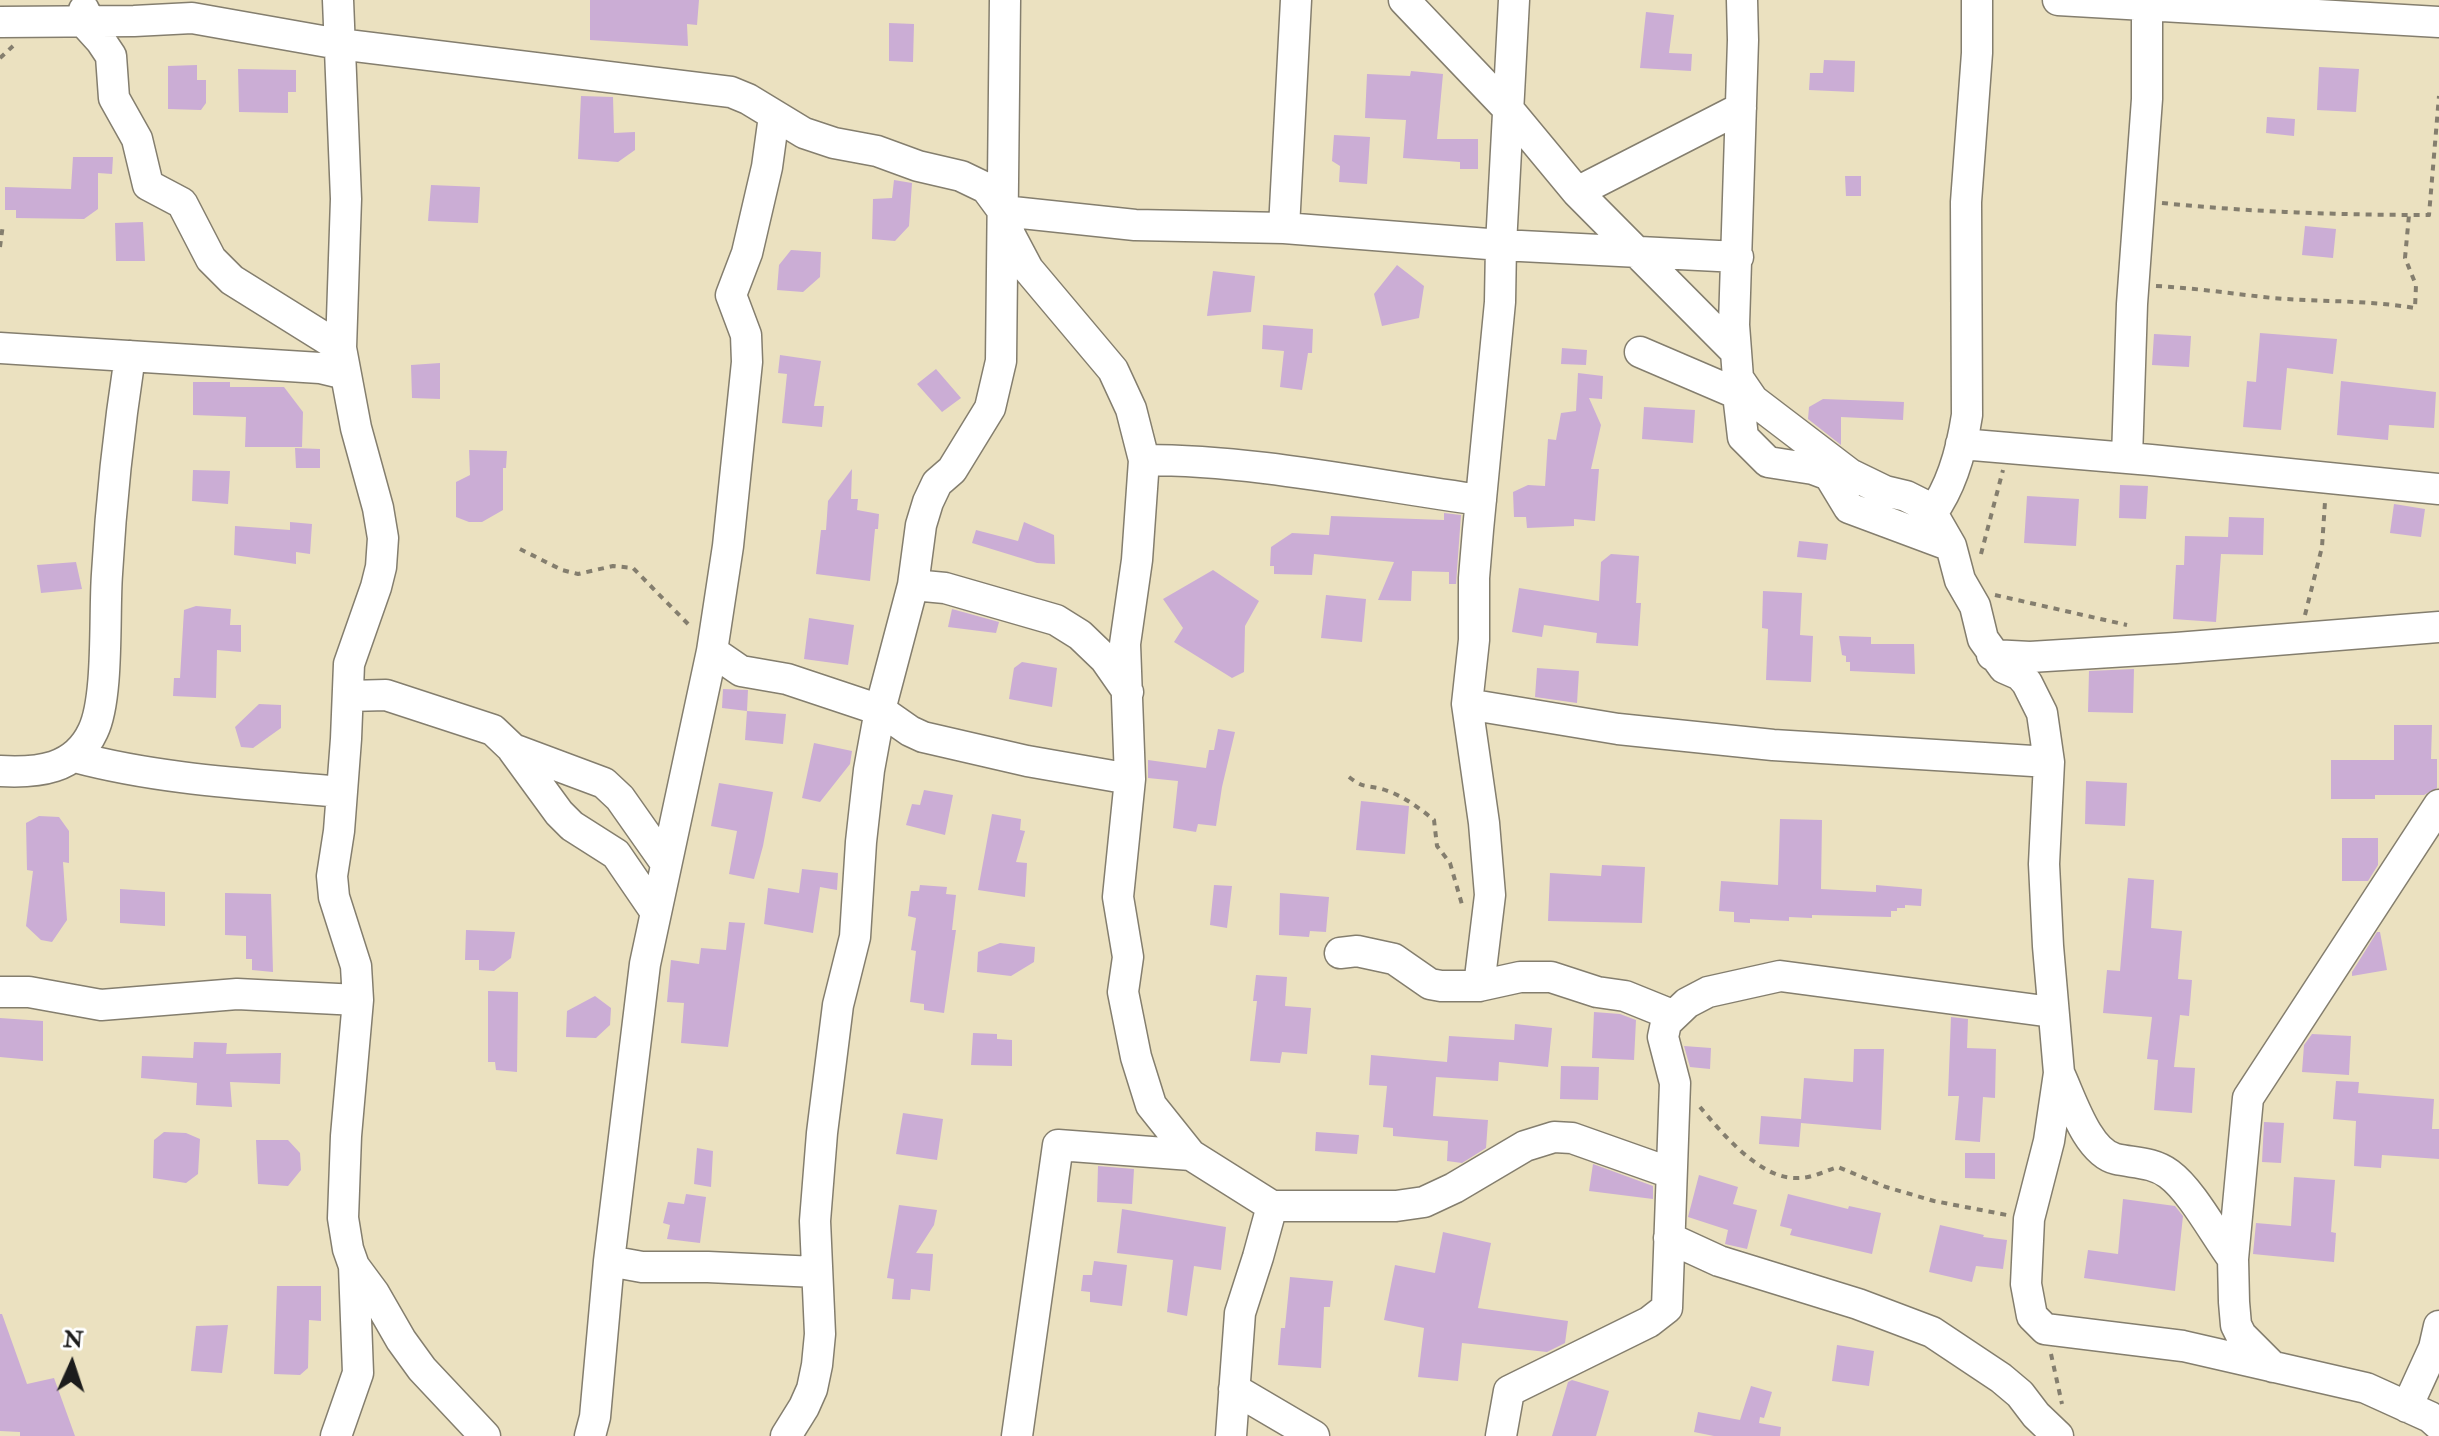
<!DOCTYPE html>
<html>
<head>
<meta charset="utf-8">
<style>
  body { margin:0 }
  #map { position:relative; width:2439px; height:1436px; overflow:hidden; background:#ebe1c0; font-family:"IM FELL Double Pica",serif }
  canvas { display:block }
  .north { position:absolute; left:32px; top:1324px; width:80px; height:80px; -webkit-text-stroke:6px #fff; paint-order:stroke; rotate:3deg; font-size:22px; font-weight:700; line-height:32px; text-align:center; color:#1c1c1c }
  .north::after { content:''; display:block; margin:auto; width:28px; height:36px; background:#1c1c1c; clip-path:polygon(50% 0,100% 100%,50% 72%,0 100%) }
</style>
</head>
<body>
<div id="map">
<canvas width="2439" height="1436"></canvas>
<div class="north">N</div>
</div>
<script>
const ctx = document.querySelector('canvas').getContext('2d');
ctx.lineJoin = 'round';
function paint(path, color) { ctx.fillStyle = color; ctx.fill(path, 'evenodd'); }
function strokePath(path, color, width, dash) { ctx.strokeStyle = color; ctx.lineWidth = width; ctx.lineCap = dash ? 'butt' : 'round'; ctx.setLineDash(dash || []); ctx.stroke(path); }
paint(new Path2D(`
  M590,0H699L697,25L687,24L688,46L590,40Z
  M1646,12L1674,15L1669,53L1692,54L1691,71L1640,68Z
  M889,23L914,24L913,62L889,61Z
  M1824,60L1855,61L1854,92L1809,90L1810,73H1823Z
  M197,65V80H206V103L201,110L168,109V66Z
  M2319,67L2359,69L2356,112L2317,110Z
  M238,69L296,70V92H288V113L239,112Z
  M1411,71L1443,74L1437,139H1478V169H1460V162L1403,158L1406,120L1365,118L1367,74L1410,76Z
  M581,96L613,97L614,133L635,132V150L618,162L578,159Z
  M2267,117L2295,119L2294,136L2266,133Z
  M1334,135L1370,137L1367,184L1339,182L1340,166L1332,161Z
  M73,157H113L112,174L98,173V209L84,219L16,218V210H5V187L71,189Z
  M1845,176H1861V196H1846Z
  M894,180L912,183L909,226L895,241L872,239L873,199L892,198Z
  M431,185L480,187L478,223L428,221Z
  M143,222L145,261H116L115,223Z
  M2305,226L2336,229L2333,258L2302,255Z
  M791,250L821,252L820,277L803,292L777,290L779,265Z
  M1397,265L1424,286L1419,318L1382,326L1374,294Z
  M1213,271L1255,276L1251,312L1207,316Z
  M1263,325L1313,329L1312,353H1308L1302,390L1280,387L1284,351L1262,349Z
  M2260,333L2337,339L2333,374L2287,368L2281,430L2243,427L2247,381L2256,382Z
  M2154,334L2191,336L2189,367L2152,365Z
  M1562,348L1587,350L1586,365L1561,364Z
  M780,355L821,361L814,406H824L822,427L782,423L787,374L778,373Z
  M440,363V399L412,398L411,365Z
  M936,369L961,398L942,412L917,384Z
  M1578,373L1603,376L1602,399L1589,398L1601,425L1591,469H1599L1595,521L1574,519V526L1527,528L1526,517H1514L1513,492L1528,485L1545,486L1548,439L1556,440L1561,413L1576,411Z
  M2341,381L2436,392L2434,428L2389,425L2388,440L2337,435Z
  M193,382H230V387H284L303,412L302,447H245L246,417L193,415Z
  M1823,399L1904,402L1903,420L1841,417V445L1808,419L1809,407Z
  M1644,407L1695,410L1693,443L1642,439Z
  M295,448L320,449V468H296Z
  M469,450L507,451L506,468H503V510L482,522H469L456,517V482L470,475Z
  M852,469L851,499H858L857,510L879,514L878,529H875L870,581L816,574L821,530H826L828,501Z
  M193,470L230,471L228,504L192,501Z
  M2120,485L2148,486L2146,519L2119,518Z
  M2027,496L2079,499L2076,546L2024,543Z
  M2394,504L2425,509L2421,537L2390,533Z
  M1444,513L1461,515L1456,584H1449V572L1412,571L1411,601L1378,600L1394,562L1314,554L1312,575L1274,574V566H1270L1271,547L1292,533L1329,535L1331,516L1444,520Z
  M2229,517L2264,518L2263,555L2221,554L2216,622L2173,619L2176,565H2184L2185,536L2228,537Z
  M290,522L312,524L310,554L296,552V564L234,555L235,526L290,530Z
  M1024,522L1054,535L1055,564L1037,563L972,543L976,530L1018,541Z
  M1799,541L1828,544L1826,560L1797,557Z
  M1611,554L1639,556L1636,603H1641L1638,646L1596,643L1597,633L1544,625L1542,637L1512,632L1519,588L1599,601L1601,562Z
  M76,562L82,589L41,593L37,565Z
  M1213,570L1259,601L1245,626L1244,672L1232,678L1174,642L1183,628L1163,599Z
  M1763,591L1802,593L1800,635L1813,636L1811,682L1766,680L1768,629L1762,628Z
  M1326,595L1366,599L1362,642L1321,638Z
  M196,606L231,609L230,625H241V652L217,650L216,698L173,696L174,678H180L184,610Z
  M952,609L999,622L996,633L948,627Z
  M809,618L854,625L848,665L804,659Z
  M1839,636L1871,637V644H1914L1915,674L1850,671V662H1846V656L1842,655Z
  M1022,662L1057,668L1052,707L1009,699L1014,668Z
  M1537,668L1579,671L1577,703L1535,697Z
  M2134,669L2133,713L2088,712L2089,671Z
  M723,689L748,690L747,711L722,708Z
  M259,704L281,705V728L253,748L241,747L235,727Z
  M747,711L786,714L783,744L745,740Z
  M2394,725H2432L2431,759H2437V788L2424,795H2375V799H2331V760H2394Z
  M1218,729L1235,732L1222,787L1216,826L1198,824L1196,832L1173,828L1178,781L1148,778V760L1206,768L1209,750H1214Z
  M814,743L852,751L850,764L820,802L802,798Z
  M2086,781L2127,783L2125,826L2085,824Z
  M719,783L773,792L763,846L754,879L729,874L737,831L711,826Z
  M924,790L953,795L945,835L906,825L912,804L920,805Z
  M1361,801L1409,806L1405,854L1356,850Z
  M992,814L1021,819L1020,830L1025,831L1016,862L1027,863L1025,897L978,890Z
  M39,816L59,817L69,831V863L63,862L67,920L52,942L41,940L26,926L33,871L27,870L26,823Z
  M1780,819L1822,820L1821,889L1876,892V885L1922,889L1921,906L1905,905V908H1897V911H1891V917L1812,915V918L1789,917V921L1750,919V923L1734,922V912L1719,911L1721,881L1778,885Z
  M2342,838H2378V865L2368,881H2342Z
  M1602,865L1645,867L1642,923L1548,921L1550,873L1601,876Z
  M802,869L838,873L837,890L820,887L813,933L764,924L768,888L799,893Z
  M2128,878L2154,880L2151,928L2182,931L2178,979L2192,980L2189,1016L2180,1015L2174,1067L2195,1068L2192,1113L2154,1110L2158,1060L2147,1059L2152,1017L2103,1013L2107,970L2120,971Z
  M920,885L947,887L946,894L956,895L952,930H956L944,1013L924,1010V1004L910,1002L916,951L911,950L916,918L908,916L911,891H919Z
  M1214,885L1232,886L1227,928L1210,925Z
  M120,889L165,892V926L120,923Z
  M225,893L271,894L273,972L252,970V959H246V936L225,935Z
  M1280,893L1329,897L1326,932L1310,931L1309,937L1279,935Z
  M729,922L745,923L728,1047L681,1043L684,1003L667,1002L671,960L699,964L701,948L726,950Z
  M466,930L515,932L511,958L494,971L479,970V960H465Z
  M2377,932H2380L2387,970L2352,976V972Z
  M1000,943L1035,947L1034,962L1011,976L977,972L978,952Z
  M1256,975L1287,977L1285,1006L1311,1008L1307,1054L1282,1052L1280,1063L1250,1061L1257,1001H1253Z
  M488,991L518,992L517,1072L496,1070L495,1062H488Z
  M595,996L611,1008L610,1025L596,1038L566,1037L567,1011Z
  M1594,1012L1620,1014L1636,1020L1634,1060L1592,1058Z
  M1951,1017L1968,1019L1967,1048L1996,1049L1995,1098L1983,1097L1980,1142L1955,1140L1959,1096H1948Z
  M0,1018L43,1021V1061L0,1057Z
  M1515,1024L1552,1028L1548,1067L1499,1062L1498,1081L1436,1077L1433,1116L1488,1120L1486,1148L1462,1163L1447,1161L1448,1141L1393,1136V1128L1383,1127L1387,1086L1369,1085L1371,1055L1447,1062L1449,1036L1514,1040Z
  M973,1033L997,1034V1039L1012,1040V1066L971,1065Z
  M2312,1034L2351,1036L2349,1075L2302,1072L2304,1045Z
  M194,1042L227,1043L226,1054L281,1053L280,1084L230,1082L232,1107L196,1105L197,1083L141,1078L142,1056L193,1058Z
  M1684,1046L1711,1048L1710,1069L1690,1067Z
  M1854,1049H1884L1881,1130L1801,1123L1799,1147L1759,1144L1761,1116L1801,1119L1804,1078L1853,1082Z
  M1561,1066L1599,1067L1598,1100L1560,1099Z
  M2336,1081L2359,1082L2358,1093L2434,1099L2432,1129H2439V1159L2382,1155L2381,1168L2354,1166L2356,1121L2333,1119Z
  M903,1113L943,1119L937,1160L896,1154Z
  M2264,1122L2284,1123L2281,1163L2262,1162Z
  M164,1132L186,1133L200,1139L198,1174L186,1183L153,1178L154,1140Z
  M1316,1132L1359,1135L1357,1154L1315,1151Z
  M256,1140H288L300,1153L301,1170L288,1186L258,1184Z
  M697,1148L713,1151L711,1187L694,1184Z
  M1965,1153H1995V1179L1965,1178Z
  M1593,1164L1653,1186V1199L1589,1191Z
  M1098,1166L1134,1169L1132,1204L1097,1202Z
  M1699,1175L1738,1187L1733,1204L1757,1210L1747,1249L1725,1244L1728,1230L1688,1217Z
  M2294,1177L2335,1180L2331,1232L2336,1233L2334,1262L2253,1254L2256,1223L2291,1226Z
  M686,1194L706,1197L700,1243L667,1239L670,1225L663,1223L668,1202L684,1204Z
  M1788,1194L1848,1209L1849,1206L1881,1213L1872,1254L1790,1235L1792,1229L1780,1226Z
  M2123,1199L2175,1206L2183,1216L2175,1291L2084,1278L2088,1250L2118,1254Z
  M899,1205L937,1210L934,1225L916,1253L933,1254L930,1291L911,1289L910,1300L892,1299L894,1279L887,1278Z
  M1122,1209L1226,1227L1221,1270L1194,1266L1187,1316L1167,1312L1173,1260L1117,1253Z
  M1940,1225L1984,1235L1983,1237L2007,1240L2003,1269L1976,1266L1972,1282L1929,1272Z
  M1443,1232L1491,1243L1478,1308L1568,1321L1565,1343L1547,1352L1462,1343L1458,1381L1418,1377L1424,1328L1384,1320L1395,1265L1435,1273Z
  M1094,1261L1127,1265L1122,1306L1090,1302V1292L1081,1291L1083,1275H1092Z
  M1290,1277L1333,1281L1330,1307H1324L1321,1368L1278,1365L1281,1328H1285Z
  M277,1286H321V1321L309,1320L308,1368L300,1375L274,1374Z
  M0,1314H2L27,1384L54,1378L75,1436H20V1432L0,1431Z
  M228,1325L222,1373L191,1371L196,1326Z
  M1837,1345L1874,1351L1869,1386L1832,1381Z
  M1572,1380L1609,1391L1596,1436H1552L1568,1382Z
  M1751,1386L1772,1392L1764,1418L1760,1417L1759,1423L1781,1427L1780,1436H1714L1694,1432L1698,1412L1740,1420Z`), '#cbadd5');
const minor = new Path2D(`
  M338,0L346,199L341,348L356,428L378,508L383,538L381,567L376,587L349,664L346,739L339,831L332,876L334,897L356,966L358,1000L346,1136L343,1218L348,1249L354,1266L374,1293L401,1340L422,1369L485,1436
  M1404,0L1509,110L1577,192L1734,350
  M1742,0L1743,40L1734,325L1738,378L1753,400L1850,474L1885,491L1906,496L1922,504L1932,513L1951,546L1960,580L1975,606L1983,639L2004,668L2020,675L2027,683L2042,713L2049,762L2044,864L2048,946L2059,1073L2049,1141L2029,1219L2026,1284L2032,1316L2045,1329L2183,1346L2366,1388L2430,1417L2439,1425
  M2058,0L2439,22
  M84,10L82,20L101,41L111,56L114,98L137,139L148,185L182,203L211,259L232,280L341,348
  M0,22L134,21L192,18L339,44L731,92L748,99L804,133L834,143L877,151L918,166L961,176L986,188L1003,211L1010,235L1028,269L1113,370L1131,409L1144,460L1137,560L1125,644L1130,779L1118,897L1128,957L1123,992L1136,1057L1151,1105L1191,1155L1272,1206H1396L1424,1202L1454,1188L1525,1146L1554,1137L1572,1138L1671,1173
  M1577,192L1741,108
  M1003,211L1135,225L1284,228L1501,245L1738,257
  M1284,228L1296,0
  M0,348L320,368L345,374
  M1640,352L1738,394L1743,437L1768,462L1813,469L1829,475L1849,508L1951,546
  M1961,444L2151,460L2439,489
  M2127,458L2132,304L2147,99V4
  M1144,460C1257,460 1369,485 1481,500
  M1932,513C1952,486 1962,448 1967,415L1966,202L1977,53V0
  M913,585L945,588L1056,620L1080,635L1105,659L1128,692
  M712,651L741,671L787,679L880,710L910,731L923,737L1027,761L1130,779
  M1992,655L2030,657L2176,648L2439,627
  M349,696L386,695L493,730L513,749L604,783L620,798L665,862
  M1467,704L1618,729L1773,745L2049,762
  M513,750L559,813L572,826L616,854L655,911
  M75,757C161,780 252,784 341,792
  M0,771C38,773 75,770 93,731C109,698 104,614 107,574C111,501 119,428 130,356
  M1340,953L1357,951L1394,959L1430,984L1441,986H1479L1520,977H1551L1597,992L1625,996L1672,1015
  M1479,986L1490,895L1484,823L1467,704L1474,640V578L1478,530L1500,302L1501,245L1514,0
  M0,992H29L101,1005L237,994L358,1000
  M2059,1073C2071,1098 2087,1152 2116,1159C2134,1163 2153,1162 2169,1174C2192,1191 2215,1235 2233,1259
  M1669,1238L1719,1261L1858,1304L1932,1332L2001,1378L2020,1394L2036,1415L2058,1436
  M609,1261L642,1267H708L816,1272
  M2273,1367L2241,1335L2236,1325L2234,1302L2233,1259L2248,1098L2439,805
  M1234,1389L1314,1436
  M2407,1407L2434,1348L2439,1326
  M336,1436L358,1373L354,1266
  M590,1436L595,1417L609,1261L645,964L712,651L728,546L747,362L746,335L731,295L747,253L767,167L774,116
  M786,1436L804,1407L812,1389L817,1365L820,1334L815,1221L822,1133L838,1005L855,937L861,842L869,770L880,710L913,585L921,525L928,502L937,483L952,470L990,408L1001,361L1005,0
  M1017,1436L1058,1145L1191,1155
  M1231,1436L1240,1313L1258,1257L1272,1206
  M1501,1436L1509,1391L1649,1322L1667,1308L1675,1083L1663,1037L1666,1023L1687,1003L1708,992L1780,976L2052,1012`);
strokePath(minor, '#847e6e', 33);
strokePath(new Path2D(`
  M0,58L13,46
  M2162,203C2251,212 2340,215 2429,215L2439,96
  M0,247L3,224
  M2156,286C2196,288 2234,294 2273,298C2321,302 2368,300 2415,308L2416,285L2405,258L2409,215
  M520,549L562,570L578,574L613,566L633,568L690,626
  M1981,554L2003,470
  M1995,595L2127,625
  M2305,615L2322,547L2325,502
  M1349,777C1362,787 1363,785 1378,788C1399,793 1417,806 1434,820L1437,846L1450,863L1463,908
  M1700,1107C1721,1132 1759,1178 1795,1178C1811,1179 1824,1171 1838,1167L1886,1187L1934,1201L2007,1215
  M2051,1354L2062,1404`), '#847e6e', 4, [6, 6]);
strokePath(minor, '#fff', 30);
</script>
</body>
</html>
